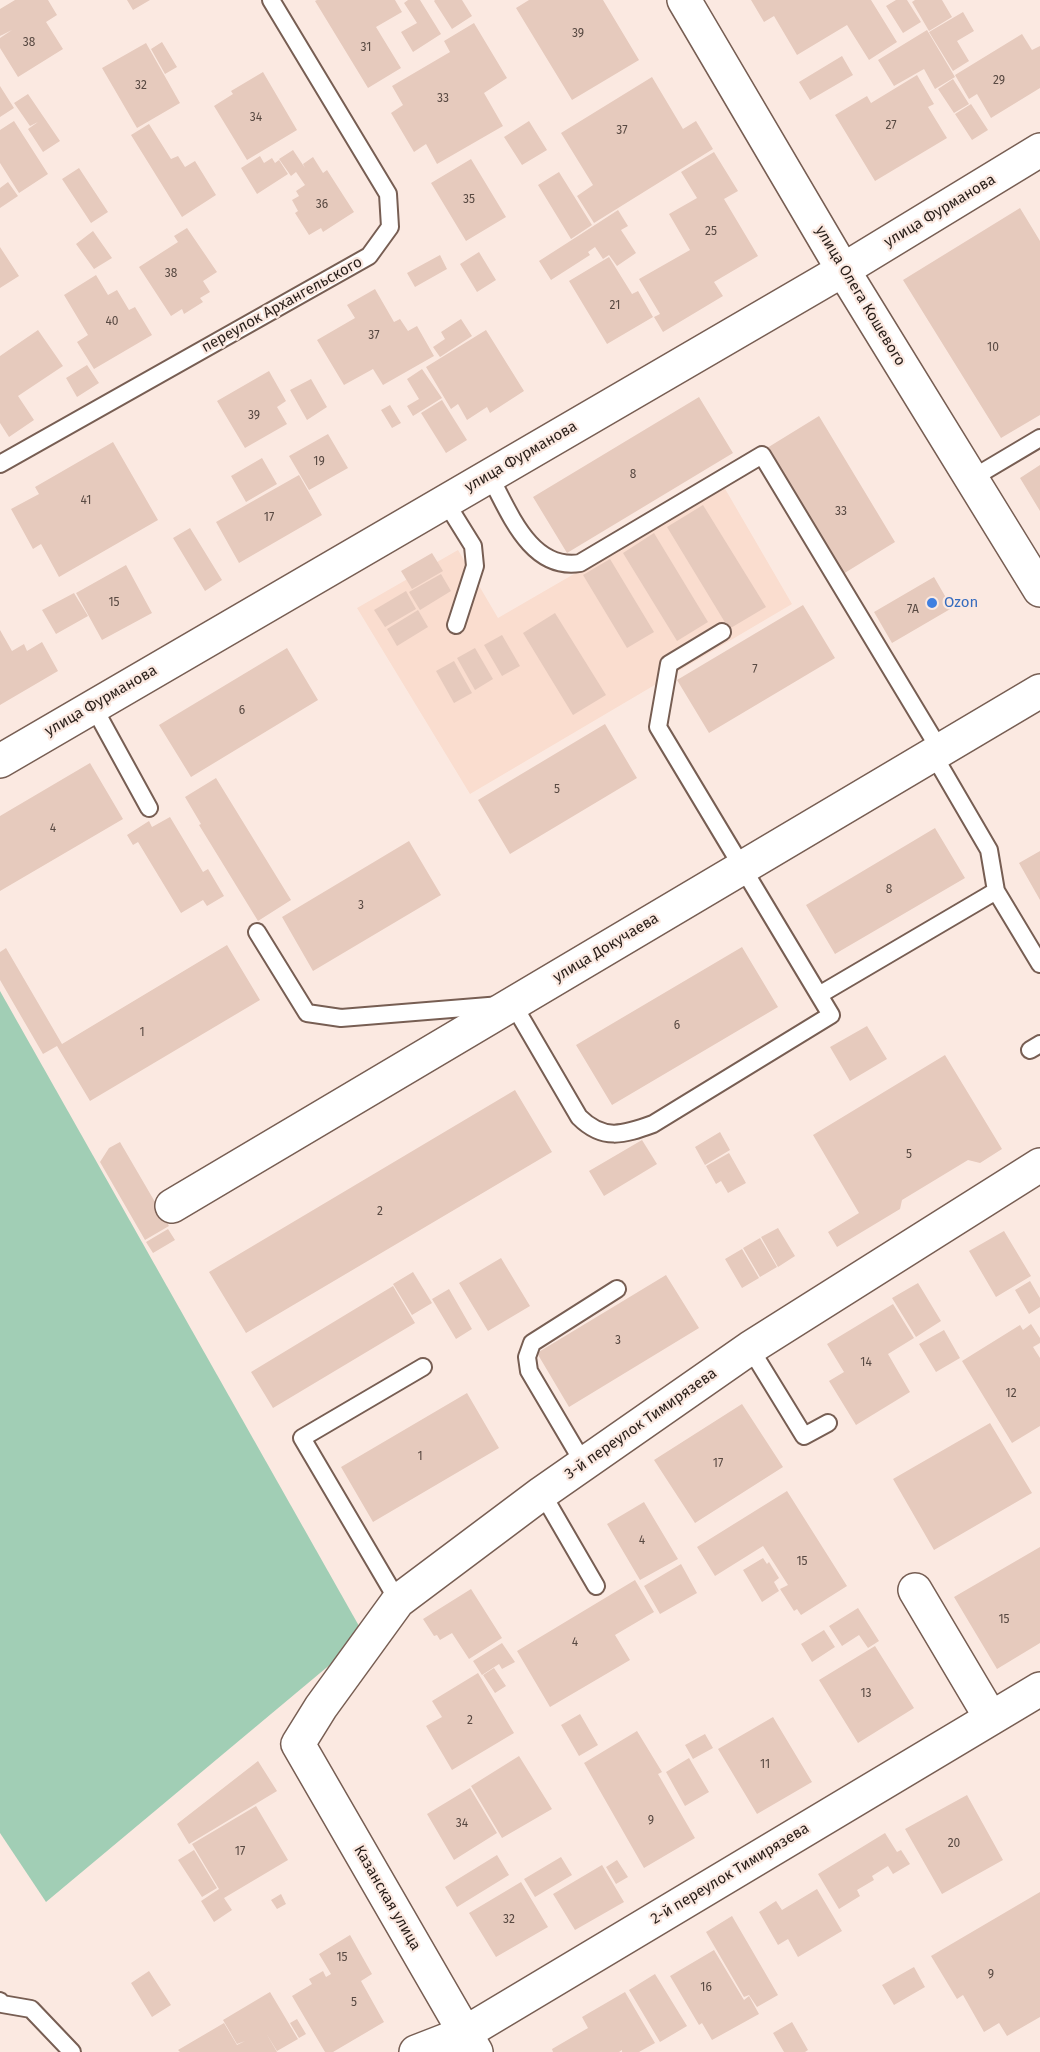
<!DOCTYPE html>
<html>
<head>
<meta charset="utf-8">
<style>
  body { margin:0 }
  canvas { display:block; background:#fbe9e1 }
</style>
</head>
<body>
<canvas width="1040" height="2052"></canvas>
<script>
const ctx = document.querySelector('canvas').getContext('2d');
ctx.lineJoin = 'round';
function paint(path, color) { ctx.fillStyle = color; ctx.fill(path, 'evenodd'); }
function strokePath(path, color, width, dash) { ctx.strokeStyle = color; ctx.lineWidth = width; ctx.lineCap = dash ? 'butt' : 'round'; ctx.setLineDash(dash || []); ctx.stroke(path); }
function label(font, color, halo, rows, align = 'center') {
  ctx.font = font + ' "Fira Sans",sans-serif'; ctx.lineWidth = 4.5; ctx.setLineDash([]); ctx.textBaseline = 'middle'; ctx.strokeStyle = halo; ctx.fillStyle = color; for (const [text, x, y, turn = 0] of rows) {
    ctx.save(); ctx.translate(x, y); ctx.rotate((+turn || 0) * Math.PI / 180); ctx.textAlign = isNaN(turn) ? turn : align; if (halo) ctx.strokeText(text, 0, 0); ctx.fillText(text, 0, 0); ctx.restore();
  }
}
paint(new Path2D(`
  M724,487L792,604L470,794L357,608L458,550L498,618Z`), '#faddcf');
paint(new Path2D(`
  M0,991L359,1626L356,1643L46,1902L0,1833Z`), '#a1ceb5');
paint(new Path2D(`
  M15,0H48L57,15L46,22L63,49L18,77L0,48V38L12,30L0,36V9Z
  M127,0H150L133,10Z
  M317,0H395L402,12L376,27L401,68L368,88L315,1Z
  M408,0H420L441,34L413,52L401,32L417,23L404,3Z
  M435,0H462L472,16L452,29L434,1Z
  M529,0H603L639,60L572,100L516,8Z
  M751,0H871L897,42L869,60L847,25L797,55L774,16L764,22Z
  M896,0H907L921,22L903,33L886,6Z
  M915,0H942L952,17L929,31L912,2Z
  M963,12L974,31L957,41L969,61L953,71L929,32Z
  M474,23L507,78L484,93L503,126L437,164L426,144L414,152L391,113L403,105L392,86L450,52L444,41Z
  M927,30L955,77L935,89L924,69L894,86L878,60Z
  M1022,34L1032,50L1040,46V88L991,118L977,94L969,99L955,75Z
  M162,42L177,67L165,74L151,49Z
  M146,43L180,103L137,128L102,68Z
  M842,56L853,75L810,100L799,82Z
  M263,72L297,130L247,160L214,106L233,94L231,91Z
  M917,75L934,104L928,107L947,138L875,181L835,115L867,96L871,103Z
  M652,77L683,129L696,121L713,149L594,223L577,196L593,185L561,133Z
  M953,79L969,104L954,113L938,89Z
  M0,86L14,108L0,117Z
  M28,94L60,141L43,152L28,129L38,122L30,126L14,103Z
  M971,104L988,130L972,140L955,114Z
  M14,121L48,174L19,193L0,163V130Z
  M529,121L547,150L522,165L504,137Z
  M149,124L171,159L178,156L185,167L195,161L216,195L182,217L131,135Z
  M293,150L305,168L303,164L313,157L323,173L327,170L354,212L323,232L321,228L309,235L295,213L298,211L292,200L299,196L296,191L305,185L296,172L291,176L279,159Z
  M714,152L738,191L724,199L758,256L714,282L723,296L663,332L654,317L660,314L639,279L690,250L669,214L697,198L681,172Z
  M260,156L264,163L272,158L275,163L279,160L288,174L257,194L241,168Z
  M471,159L506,217L466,241L431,183Z
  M79,168L108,212L91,223L62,179Z
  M559,172L592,225L571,239L538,185Z
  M8,182L18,196L0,208V188Z
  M1020,208L1040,241V415L1001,438L903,280Z
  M618,210L628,226L621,230L636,253L617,266L609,255L603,259L595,247L588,252L590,255L551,280L539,261L578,236L584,245L578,236Z
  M187,228L217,272L203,281L210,292L200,298L203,302L184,314L182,309L171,316L139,267L178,242L174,236Z
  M93,231L112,258L94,269L76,244Z
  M0,247L19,276L0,288Z
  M479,252L496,280L477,292L460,264Z
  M440,255L447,269L415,287L407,273Z
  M609,257L632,294L638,291L653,317L607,344L569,281Z
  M96,275L108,295L117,290L129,310L135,307L152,335L94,369L77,342L88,335L64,295Z
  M375,289L394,322L400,319L408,331L417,326L434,356L383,385L373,369L344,385L317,340L355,318L347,305Z
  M461,319L472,336L440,357L433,347L445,339L441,332Z
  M38,330L63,366L18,396L34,420L9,437L0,423V356Z
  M486,330L524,391L490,413L487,407L467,420L458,404L451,409L426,367Z
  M87,365L99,383L77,397L66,378Z
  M422,369L442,398L413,416L407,406L419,399L407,379Z
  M269,371L286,401L277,407L287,424L245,448L217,401Z
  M311,379L327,407L307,420L290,390Z
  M699,397L733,453L567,553L533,497Z
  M442,400L467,440L446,453L421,413Z
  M390,405L401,423L392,428L381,410Z
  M819,416L895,542L843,574L767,448Z
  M328,434L348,468L309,490L289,456Z
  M113,442L158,520L59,577L41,544L33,549L11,509L39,494L35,487Z
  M262,458L277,484L246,502L231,476Z
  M1040,465V511L1020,478Z
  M299,475L322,515L239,563L216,522Z
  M703,505L766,607L729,629L667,527Z
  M190,528L222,580L205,591L173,538Z
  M654,533L708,622L677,641L623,553Z
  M432,553L443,571L412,589L401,571Z
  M610,559L654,632L627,648L583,575Z
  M126,565L152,613L102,640L76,593Z
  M441,574L451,591L420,610L409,592Z
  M934,577L952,608L892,643L874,612Z
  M406,591L416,609L385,627L374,610Z
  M74,593L88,616L56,634L42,610Z
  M803,605L835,658L709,733L677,680Z
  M418,610L428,627L397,646L387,629Z
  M555,613L606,695L573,715L523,633Z
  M0,630L12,651L24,644L27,651L42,642L58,671L0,705Z
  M502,635L520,666L502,676L484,645Z
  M287,648L318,700L191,777L159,725Z
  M475,648L493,679L475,690L457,658Z
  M454,661L472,693L454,703L436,671Z
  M605,724L637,778L510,854L478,800Z
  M90,763L123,819L0,891V816Z
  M216,778L291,900L258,921L199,825L201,824L185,797Z
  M170,817L203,872L208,869L224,896L207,906L203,900L181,913L138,842L133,845L127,835L149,821L152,827Z
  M935,828L965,878L835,954L806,905Z
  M409,841L441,895L313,971L282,917Z
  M1040,851V900L1019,863Z
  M227,945L260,1000L90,1101L57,1046L43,1054L0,980V952L6,948L62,1044Z
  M742,947L778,1007L612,1105L576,1045Z
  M867,1026L887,1059L850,1081L830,1047Z
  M945,1055L1002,1149L980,1163L968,1160L902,1200L900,1209L837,1247L828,1232L859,1213L813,1135Z
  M515,1090L552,1152L246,1333L209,1272Z
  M720,1132L730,1150L705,1165L695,1147Z
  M642,1140L657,1164L604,1196L589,1171Z
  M120,1142L169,1226L145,1240L100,1162L109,1148Z
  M729,1153L746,1183L728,1193L721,1181L716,1184L706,1166Z
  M778,1228L795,1256L778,1267L761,1237Z
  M168,1229L175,1240L153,1253L146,1242Z
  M1004,1231L1031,1276L996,1297L969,1251Z
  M760,1238L777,1267L760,1277L743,1248Z
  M742,1249L759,1278L742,1288L725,1259Z
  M501,1258L530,1306L488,1331L459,1283Z
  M413,1272L432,1303L412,1315L393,1284Z
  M666,1275L699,1328L569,1407L537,1353Z
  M1030,1281L1040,1298V1307L1029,1314L1015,1290Z
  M918,1283L941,1321L916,1337L892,1298Z
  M393,1286L415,1323L273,1408L251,1372Z
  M449,1289L472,1329L456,1339L432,1299Z
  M893,1304L914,1338L888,1354L910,1392L856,1425L829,1381L844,1372L827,1344Z
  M1031,1324L1040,1338V1343L1033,1347L1040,1358V1426L1012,1443L962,1361L1020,1325L1023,1330Z
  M944,1330L960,1358L936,1372L919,1344Z
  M467,1393L499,1448L373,1522L341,1467Z
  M742,1404L783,1467L695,1523L654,1460Z
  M990,1423L1032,1493L934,1550L893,1479Z
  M787,1491L847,1586L801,1615L797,1609L794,1611L780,1589L788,1585L763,1546L715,1576L697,1547Z
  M644,1502L678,1559L640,1580L607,1524Z
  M1040,1547V1643L997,1669L954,1597Z
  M763,1558L767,1564L769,1562L779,1578L774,1582L779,1591L762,1602L743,1570Z
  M681,1564L697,1593L660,1614L644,1586Z
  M635,1580L654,1612L615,1635L630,1660L550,1707L517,1651Z
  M471,1589L502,1638L469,1659L452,1633L440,1640L437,1635L434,1636L423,1619Z
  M858,1608L879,1641L868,1648L859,1635L842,1646L829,1626Z
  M824,1630L835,1647L812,1662L801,1644Z
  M502,1643L515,1662L502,1669L499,1664L482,1675L473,1661Z
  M875,1646L914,1708L858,1743L819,1680Z
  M494,1668L506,1686L495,1693L483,1675Z
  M478,1673L514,1733L452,1770L426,1726L442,1717L432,1701Z
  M580,1714L598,1745L579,1756L561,1725Z
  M773,1717L812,1782L757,1814L718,1749Z
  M637,1731L662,1772L658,1774L695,1838L644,1868L584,1763Z
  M705,1734L713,1748L693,1759L685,1745Z
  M519,1756L552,1809L502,1838L471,1786Z
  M689,1758L709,1792L685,1806L666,1772Z
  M258,1761L277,1791L189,1844L177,1824Z
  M470,1788L497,1833L454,1860L427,1814Z
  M967,1795L1003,1860L942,1894L905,1829Z
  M256,1806L288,1860L224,1898L232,1910L214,1922L201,1901L219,1889L192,1844Z
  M885,1833L897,1852L901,1850L910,1864L893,1874L888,1866L872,1876L874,1880L857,1890L860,1896L839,1909L818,1874Z
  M194,1850L217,1888L202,1897L178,1860Z
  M497,1855L509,1875L457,1907L445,1887Z
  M561,1857L572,1875L535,1897L524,1879Z
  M617,1860L628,1877L616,1884L606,1867Z
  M602,1865L624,1902L575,1930L553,1894Z
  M521,1882L548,1927L496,1957L469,1913Z
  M817,1889L842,1931L798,1957L788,1939L778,1945L759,1912L776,1901L782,1910Z
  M1040,1892V2017L1007,2036L999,2023L984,2032L963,1995L957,1999L931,1956Z
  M281,1894L286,1904L277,1909L271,1900Z
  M732,1916L778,1995L757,2007L749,1995L744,1997L706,1932Z
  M350,1935L372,1974L361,1981L384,2022L333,2052H325L292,1996L312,1984L309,1979L323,1971L326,1977L331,1974L319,1954Z
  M714,1950L744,2000L749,1996L759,2014L712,2040L702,2023L699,2025L670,1976Z
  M914,1967L925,1987L894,2005L882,1985Z
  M149,1971L171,2005L152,2017L131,1983Z
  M655,1974L687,2026L660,2042L629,1990Z
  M270,1992L298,2039L277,2051L266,2033L277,2052H180L178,2050L224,2023L237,2045L245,2041L237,2044L223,2020Z
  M625,1992L655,2043L639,2052H622V2050L619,2052H553L552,2049L588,2028L582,2017Z
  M297,2019L306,2034L299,2038L290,2023Z
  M792,2022L808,2050L805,2052H784L773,2033Z`), '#e6cabd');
const lane = new Path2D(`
  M0,464L369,256L390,227L388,194L271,0
  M489,475C509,511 530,571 580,563L762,455L940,750
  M971,479L1040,438
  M445,501L473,546L475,566L456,625
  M93,706L149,808
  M933,754L989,850L996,891L1040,964
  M257,932L307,1013L341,1018L513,1004L579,1117C603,1141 623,1135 653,1124L831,1015L658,727L669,664L722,632
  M819,995L996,891
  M1030,1050L1040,1044
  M750,1348L804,1436L828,1423
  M584,1464L529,1371L527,1357L532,1343L617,1289
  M542,1493L596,1586
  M398,1601L302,1438L423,1367
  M0,2001L2,2004L31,2009L72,2052`);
const street = new Path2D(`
  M684,0L843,270L1040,590
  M0,761L843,270L1040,150
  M172,1206L1040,691
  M915,1590L991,1718
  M416,2052L465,2033L1040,1689
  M476,2052L298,1744L321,1707L398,1601L542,1493L750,1348L1040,1165`);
strokePath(lane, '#775e53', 20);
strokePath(street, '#775e53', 36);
strokePath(lane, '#fff', 16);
strokePath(street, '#fff', 33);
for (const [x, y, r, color] of [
  [932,603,6,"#3f7fe0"]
]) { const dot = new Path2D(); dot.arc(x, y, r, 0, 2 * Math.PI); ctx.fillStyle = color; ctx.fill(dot); strokePath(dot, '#fbe9e1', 2); }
label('12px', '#584942', null, [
  ["39",578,34],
  ["38",29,43],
  ["31",366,48],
  ["29",999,81],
  ["32",141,86],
  ["33",443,99],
  ["34",256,118],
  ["27",891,126],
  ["37",622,131],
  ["35",469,200],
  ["36",322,205],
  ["25",711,232],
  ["38",171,274],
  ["21",615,306],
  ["40",112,322],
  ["37",374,336],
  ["10",993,348],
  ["39",254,416],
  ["19",319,462],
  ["8",633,475],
  ["41",86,501],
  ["33",841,512],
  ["17",269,518],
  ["15",114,603],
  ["7А",913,610],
  ["7",755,670],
  ["6",242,711],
  ["5",557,790],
  ["4",53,829],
  ["8",889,890],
  ["3",361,906],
  ["6",677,1026],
  ["1",142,1033],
  ["5",909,1155],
  ["2",380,1212],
  ["3",618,1341],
  ["14",866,1363],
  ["12",1011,1394],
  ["1",420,1457],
  ["17",718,1464],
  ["4",642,1541],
  ["15",802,1562],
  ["15",1004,1620],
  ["4",575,1643],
  ["13",866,1694],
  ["2",470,1721],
  ["11",765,1765],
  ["9",651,1821],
  ["34",462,1824],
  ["20",954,1844],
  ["17",240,1852],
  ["32",509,1920],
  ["15",342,1958],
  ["9",991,1975],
  ["16",706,1988],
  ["5",354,2003]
]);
label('15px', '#281e19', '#fbe9e1', [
  ["улица Фурманова",940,211,-31],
  ["улица Олега Кошевого",860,296,59],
  ["переулок Архангельского",282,305,-29],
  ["улица Фурманова",521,457,-30],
  ["улица Фурманова",101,701,-30],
  ["улица Докучаева",606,948,-31],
  ["3-й переулок Тимирязева",641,1424,-35],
  ["2-й переулок Тимирязева",730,1874,-31],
  ["Казанская улица",387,1898,60]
]);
label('15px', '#366cbe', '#fbe9e1', [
  ["Ozon",944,603]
], 'left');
</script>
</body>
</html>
